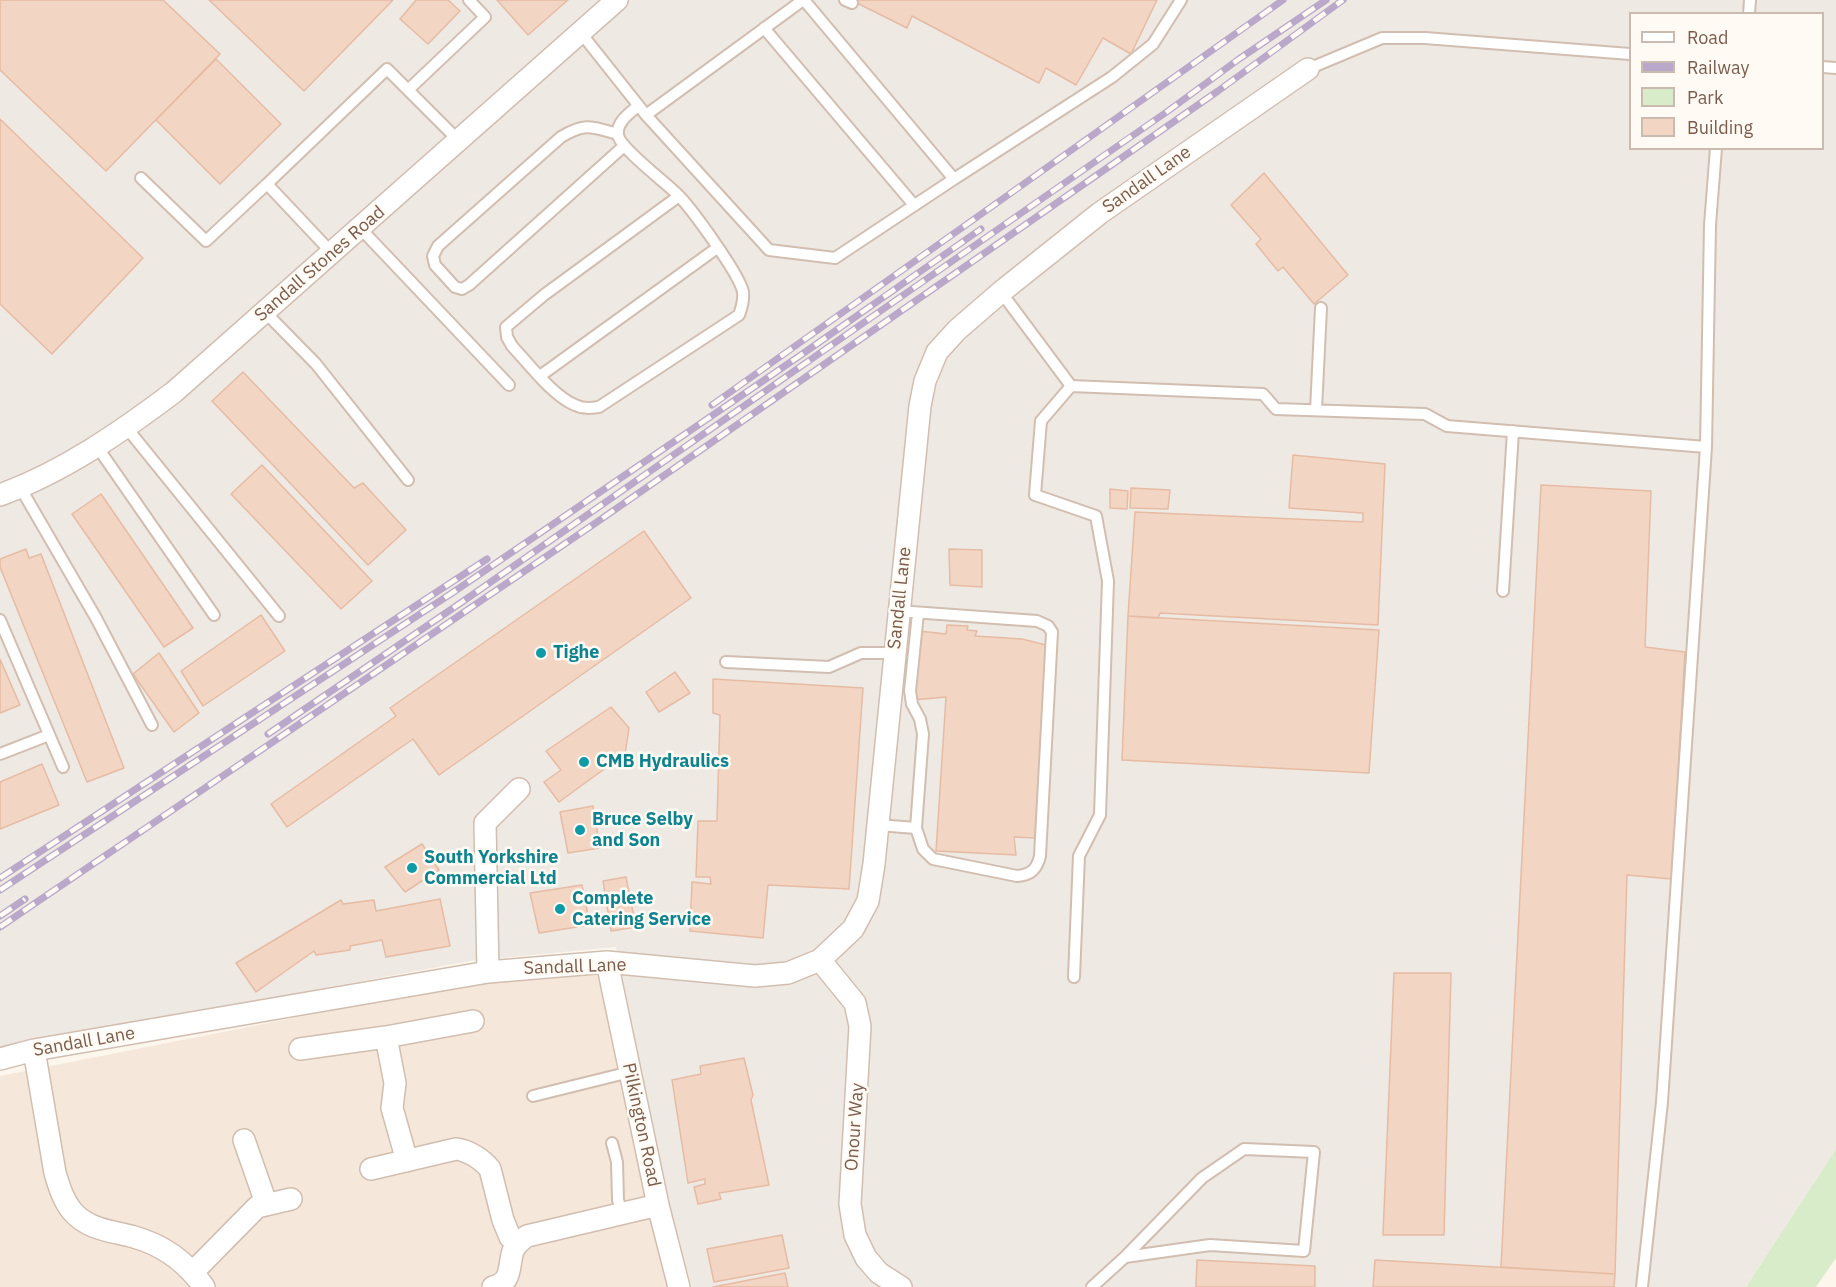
<!DOCTYPE html>
<html>
<head>
<meta charset="utf-8">
<style>
  body { margin:0 }
  #map { position:relative; width:1836px; height:1287px; overflow:hidden; background:#fdf6ec; font-family:"IBM Plex Sans",sans-serif }
  canvas { display:block }
  .legend { position:absolute; left:1629px; top:12px; width:195px; height:138px; box-sizing:border-box; background:#fffaf3; border:2px solid #cabbb1; margin:0; padding:8px 10px; list-style:none; font-size:18px; color:#7a5c4d }
  .legend li { display:flex; align-items:center; gap:12px; height:30px }
  .legend b { width:30px; border:2px solid #cabbb1 }
</style>
</head>
<body>
<div id="map">
<canvas width="1836" height="1287"></canvas>
<ul class="legend">
<li><b style="height:8px;background:#fff"></b>Road</li>
<li><b style="height:8px;background:#b9a8c9"></b>Railway</li>
<li><b style="height:16px;background:#d8ecc9"></b>Park</li>
<li><b style="height:16px;background:#f3d5c3"></b>Building</li>
</ul>
</div>
<script>
const ctx = document.querySelector('canvas').getContext('2d');
ctx.lineJoin = 'round';
function paint(path, color) { ctx.fillStyle = color; ctx.fill(path, 'evenodd'); }
function strokePath(path, color, width, dash) { ctx.strokeStyle = color; ctx.lineWidth = width; ctx.lineCap = dash ? 'butt' : 'round'; ctx.setLineDash(dash || []); ctx.stroke(path); }
function label(font, color, halo, rows, align = 'center') {
  ctx.font = font + ' "IBM Plex Sans",sans-serif'; ctx.lineWidth = 5; ctx.setLineDash([]); ctx.textBaseline = 'middle'; ctx.strokeStyle = halo; ctx.fillStyle = color; for (const [text, x, y, turn = 0] of rows) {
    ctx.save(); ctx.translate(x, y); ctx.rotate((+turn || 0) * Math.PI / 180); ctx.textAlign = isNaN(turn) ? turn : align; if (halo) ctx.strokeText(text, 0, 0); ctx.fillText(text, 0, 0); ctx.restore();
  }
}
paint(new Path2D(`
  M599,972L671,1287H0V1076L486,980Z`), '#f5e8da');
paint(new Path2D(`
  M0,0H1836V1149L1746,1287H692L668,1197L616,947L470,961L30,1043L0,1051ZM1630,14H1822V148H1630Z`), '#efe9e4');
paint(new Path2D(`
  M1836,1149V1258L1816,1287H1746Z`), '#d8ecc9');
const building = new Path2D(`
  M0,0H163L220,54L106,171L0,70Z
  M209,0H393L304,91Z
  M416,0H448L460,11L428,44L400,19Z
  M497,0H568L528,35Z
  M851,0H1157L1131,54L1103,38L1076,85L1046,68L1039,83L912,16L907,28Z
  M216,59L281,124L220,184L156,120Z
  M0,119L143,258L52,354L0,304Z
  M1264,173L1348,275L1314,304L1283,267L1278,271L1256,244L1261,239L1231,205Z
  M243,372L354,488L363,483L406,530L368,565L212,401Z
  M1293,455L1385,464L1378,625L1160,613L1158,618L1128,616L1135,512L1363,522V513L1289,508Z
  M262,465L372,581L341,609L231,494Z
  M1541,485L1651,491L1645,647L1685,652L1672,879L1627,875L1615,1274L1501,1267Z
  M1131,488L1170,490L1168,509L1130,508Z
  M1110,489L1128,491L1127,509L1110,508Z
  M101,494L193,628L164,647L72,514Z
  M644,531L691,598L439,775L413,739L287,827L271,804L396,716L390,708Z
  M26,549L29,558L41,554L124,768L87,782L0,567V559Z
  M949,549L982,550V587L950,585Z
  M261,615L285,651L203,706L181,671Z
  M1128,616L1379,630L1369,773L1122,760Z
  M947,625L968,626L967,630L977,631L975,636L1022,639L1046,645L1035,838L1014,837L1016,855L936,851L946,697L913,700L919,631L946,634Z
  M159,653L199,713L174,732L133,674Z
  M0,659L20,705L0,713Z
  M675,672L690,693L659,712L646,692Z
  M713,679L863,688L849,889L768,885L763,938L690,931L692,882L711,884L710,877H696L698,821H717L720,715L713,713Z
  M611,707L629,728L625,754L559,802L544,782L561,770L546,751Z
  M42,764L59,805L0,829V782Z
  M593,806L600,848L568,853L560,812Z
  M422,844L439,870L405,892L385,867Z
  M626,877L636,927L611,931L603,881Z
  M582,885L590,925L539,933L530,893Z
  M440,899L450,946L386,957L382,940L350,946V950L316,955L314,951L256,992L236,963L341,900L343,904L374,900L376,911Z
  M1394,973H1451L1444,1235H1383Z
  M744,1058L753,1095L751,1100L769,1185L719,1193L721,1199L698,1204L694,1187L705,1184V1179L688,1183L672,1080L701,1074L700,1066Z
  M782,1235L789,1268L714,1282L707,1249Z
  M1197,1260L1315,1266V1287H1196Z
  M1375,1260L1615,1274L1614,1287H1373Z
  M785,1273L788,1287H713Z`);
paint(building, '#f3d5c3');
strokePath(building, '#e6bba3', 1.5);
const service = new Path2D(`
  M845,0L852,3
  M1749,14L1750,0
  M764,28L914,205
  M581,33L646,115L769,250L835,258L954,179L804,0
  M1822,67L1836,68
  M1308,69L1382,38H1425L1630,54
  M408,90L485,17L469,0
  M638,106C630,113 616,122 618,135C620,148 665,182 676,193C690,206 740,275 743,292C744,300 742,307 739,315L599,407C591,408 583,409 575,405C553,396 529,364 512,346L507,337L506,327L544,295L679,196
  M646,115L803,0
  M618,134C592,127 586,122 561,137L438,246L433,256L435,265L455,287L462,289L469,285L624,146
  M141,178L206,241L267,184L332,253
  M954,179L1112,77L1153,44L1181,0
  M267,184L387,69L459,141
  M360,228L509,385
  M1001,292L1071,386L1263,394L1276,409L1425,414L1447,426L1706,447L1662,1102L1642,1287
  M265,312L316,364L408,480
  M540,376L717,248
  M1071,386L1041,421L1035,495L1096,516L1108,581L1100,815L1079,856L1074,977
  M1316,410L1321,308
  M126,427L279,616
  M96,445L214,615
  M1706,447L1710,225L1716,148
  M20,487L96,618L152,725
  M1503,591L1513,431
  M899,612H912L1037,621L1048,626L1052,632L1040,856C1037,869 1031,875 1017,876L933,859L923,849L916,828L923,734L920,719L912,704L910,691L918,613
  M0,620L63,767
  M726,662L829,667L861,653H895
  M0,754L49,735
  M878,825L916,828
  M533,1096L630,1072
  M612,1143L617,1162L618,1200L622,1213
  M1092,1287L1125,1257L1202,1178L1244,1149L1314,1152L1304,1251L1210,1245L1125,1257`);
const minor = new Path2D(`
  M0,495C63,472 121,432 174,392L617,0
  M820,960L855,1003L860,1026L850,1204L855,1235L866,1258L879,1273L901,1287
  M607,962L658,1205L679,1287
  M488,972L485,823L519,789
  M300,1049L386,1037
  M34,1050L55,1173C59,1186 63,1200 72,1211C88,1230 112,1231 134,1237C163,1245 187,1263 204,1287
  M0,1059L34,1050L488,972L607,962L755,976L788,973L820,960L853,929L868,901L874,864L920,406L925,381L937,352L957,330L1001,292L1100,213L1308,69
  M244,1140L266,1203
  M407,1161L392,1108L395,1083L386,1037L473,1021
  M371,1169L456,1149C468,1150 483,1160 490,1169L503,1220L510,1237L517,1243
  M193,1272L257,1207L291,1199
  M493,1287C513,1282 508,1266 513,1251C516,1244 521,1240 527,1236L658,1205`);
strokePath(service, '#d1beb0', 14);
strokePath(minor, '#d1beb0', 24);
strokePath(service, '#fff', 10);
strokePath(minor, '#fff', 21);
const rail = new Path2D(`
  M712,405L1283,0
  M268,734L462,602L1168,111L1239,59L1326,0
  M0,878L487,559
  M0,890L455,591L798,357L981,229
  M0,916L25,899
  M0,927L597,522L1218,91L1343,0`);
strokePath(rail, '#b9a8c9', 7);
strokePath(rail, '#fffaf3', 4.5, [14]);
for (const [x, y, r, color] of [
  [541,653,6,"#0f9aa8"],
  [584,762,6,"#0f9aa8"],
  [580,830,6,"#0f9aa8"],
  [412,868,6,"#0f9aa8"],
  [560,909,6,"#0f9aa8"]
]) { const dot = new Path2D(); dot.arc(x, y, r, 0, 2 * Math.PI); ctx.fillStyle = color; ctx.fill(dot); strokePath(dot, '#fffaf3', 2); }
label('18px', '#7a5c4d', '#fffaf3', [
  ["Sandall Lane",1147,180,-35],
  ["Sandall Stones Road",320,264,-41],
  ["Sandall Lane",900,598,-84],
  ["Sandall Lane",575,967,-2],
  ["Sandall Lane",84,1042,-10],
  ["Pilkington Road",641,1125,78],
  ["Onour Way",855,1127,-86]
]);
label('bold 18px', '#0d838f', '#fffaf3', [
  ["Tighe",553,653],
  ["CMB Hydraulics",596,762],
  ["Bruce Selby",592,820],
  ["and Son",592,841],
  ["South Yorkshire",424,858],
  ["Commercial Ltd",424,879],
  ["Complete",572,899],
  ["Catering Service",572,920]
], 'left');
</script>
</body>
</html>
